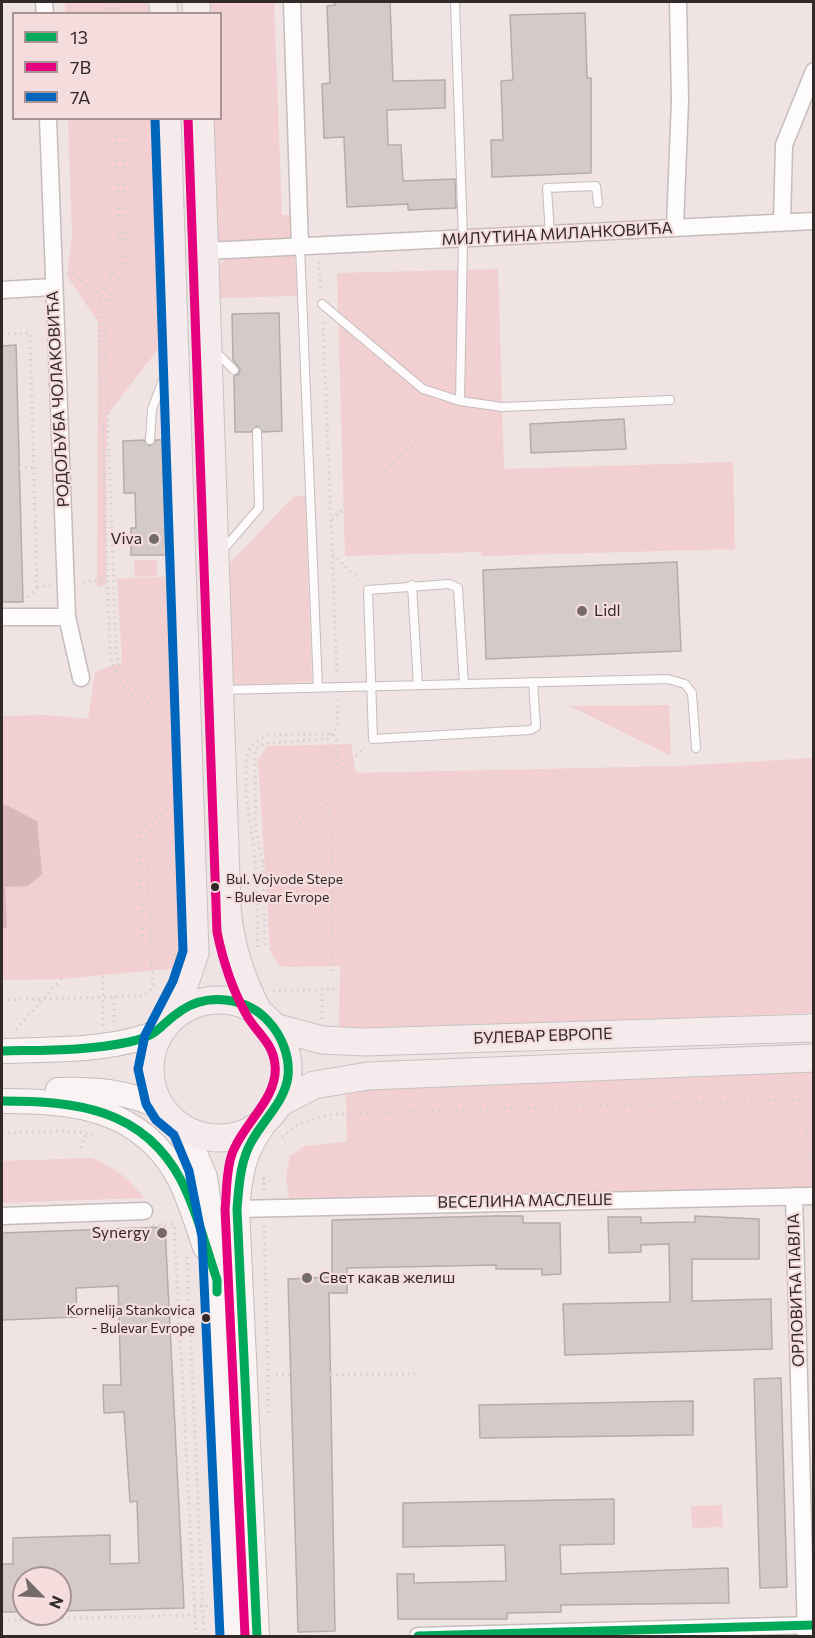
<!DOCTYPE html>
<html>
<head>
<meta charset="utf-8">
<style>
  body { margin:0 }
  #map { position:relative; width:815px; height:1638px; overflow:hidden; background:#efe3e3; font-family:Commissioner,sans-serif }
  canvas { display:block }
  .frame { position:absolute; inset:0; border:3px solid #322929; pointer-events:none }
  .legend { position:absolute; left:12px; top:12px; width:210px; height:108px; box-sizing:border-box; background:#f5ddde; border:2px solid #a79596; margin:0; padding:8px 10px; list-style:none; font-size:18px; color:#322929 }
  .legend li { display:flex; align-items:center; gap:12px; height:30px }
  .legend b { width:30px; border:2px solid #a79596 }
  .north { position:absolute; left:12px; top:1566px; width:60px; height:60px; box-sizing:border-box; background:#f5ddde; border:2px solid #a79596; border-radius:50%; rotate:114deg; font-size:16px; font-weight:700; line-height:24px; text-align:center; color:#322929 }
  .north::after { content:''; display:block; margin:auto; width:21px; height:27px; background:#746a6a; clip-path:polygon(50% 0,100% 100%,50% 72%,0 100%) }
</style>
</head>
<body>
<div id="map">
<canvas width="815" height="1638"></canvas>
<div class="frame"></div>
<ul class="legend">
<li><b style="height:8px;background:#00a859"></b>13</li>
<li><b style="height:8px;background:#e5007d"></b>7B</li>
<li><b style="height:8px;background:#0065bd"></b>7A</li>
</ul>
<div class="north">N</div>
</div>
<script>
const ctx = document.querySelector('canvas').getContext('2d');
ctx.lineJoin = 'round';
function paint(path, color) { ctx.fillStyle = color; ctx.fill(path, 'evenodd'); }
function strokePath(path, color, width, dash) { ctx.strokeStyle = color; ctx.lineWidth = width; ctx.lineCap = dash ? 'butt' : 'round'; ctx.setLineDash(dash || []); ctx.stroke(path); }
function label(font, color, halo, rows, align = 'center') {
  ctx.font = font + ' Commissioner,sans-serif'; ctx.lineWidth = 4.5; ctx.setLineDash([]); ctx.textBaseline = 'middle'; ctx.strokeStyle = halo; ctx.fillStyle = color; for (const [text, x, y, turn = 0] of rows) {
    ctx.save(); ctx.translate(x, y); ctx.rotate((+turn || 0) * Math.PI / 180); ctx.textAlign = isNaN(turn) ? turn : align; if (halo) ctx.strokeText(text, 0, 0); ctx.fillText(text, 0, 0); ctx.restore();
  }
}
paint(new Path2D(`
  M65,2H150L151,13H65Z
  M206,2H274L282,215H294V241L214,244L210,119L220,118V14L206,13Z
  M68,119H156L166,339L107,415L106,585L97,587L98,322L67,276L72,234Z
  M295,254L297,296L217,298L215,271L227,257Z
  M498,269L504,469L733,462L735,549L481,556V552L345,556L337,273Z
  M305,496L312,682L229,686L226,567L293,497Z
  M134,560H157V576L135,577Z
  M175,576L186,933L178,968L61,979L2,980V716L47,715L88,719L95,672L122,662L117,579Z
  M669,705L671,756L570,706Z
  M351,744L356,773L678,766L813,758V1013L339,1032L340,966L286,967L278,965L270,950L258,760L267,746Z
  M813,1070V1187L289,1198L286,1176L290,1156L305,1146L347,1142L346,1095L376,1088Z
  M92,1158C115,1168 129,1178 144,1198L2,1203V1161Z
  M722,1505L723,1527L692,1528L691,1506Z`), '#f2d0d1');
paint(new Path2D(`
  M2,803L37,821L42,874L28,886L5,887L7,928L2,929Z`), '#dab8ba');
const building = new Path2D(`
  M335,2H390L393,81L445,80V108L387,110L388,145H401L403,181L455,179L456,208L408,210V204L347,207L344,137L324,138L322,84L330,83L327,6L335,5Z
  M585,13L587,78H591V173L492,177L491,140H503L501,81L513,80L510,15Z
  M279,313L282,431L263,432L257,426L251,432H235L234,376L239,374L240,369L233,360L232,314Z
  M16,345L23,602H2V346Z
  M624,419L626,449L531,453L530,424Z
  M144,440L150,446L156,440H162L166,555H131V528H136L135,493H124L123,441Z
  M677,562L681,651L486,659L483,570Z
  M495,1216H523V1223H560L561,1274L542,1275V1269H496V1265L347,1268V1293H329L335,1631L298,1632L288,1279L332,1277V1220Z
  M695,1216L759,1219V1259H692V1301L771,1299L772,1349L565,1355L563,1304L670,1302L669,1244L641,1245V1252L609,1253L608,1217H641V1223L695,1222Z
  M165,1227L184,1608L60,1611V1578H24V1612H2V1564H13V1538L110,1535V1564L139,1563L137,1501L130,1502L124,1412L104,1413L103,1385H121L118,1286L76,1288L77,1317L2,1320V1233Z
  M781,1378L787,1587L760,1588L754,1379Z
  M693,1401V1435L480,1438L479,1405Z
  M614,1499V1544L560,1545L561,1574L728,1568L729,1603L561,1605V1612L507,1613V1619H398L397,1574H414V1583L506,1581L505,1545L403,1547V1503Z`);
paint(building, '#d4caca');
strokePath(building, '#b5acac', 1.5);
const lane = new Path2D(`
  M455,2L463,239L460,401L502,407L670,400
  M550,234L547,188L596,186L598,203
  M300,246L318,688
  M322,304L423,389L460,401
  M215,351L234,370
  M150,440L152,409L166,372
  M222,551L259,508L257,432
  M412,585L418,685
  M464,684L458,588L449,584L368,590L373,739L530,730L536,727L533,682
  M223,690L668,679L685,684L692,693L696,748`);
const street = new Path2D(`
  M44,2L45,14
  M292,2L300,246
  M48,118L67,617L81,678
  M782,222L784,145L814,71
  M675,228L680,100L678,2
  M206,251L814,221
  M2,290L52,287
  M2,617H67
  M794,1196L806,1636
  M237,1209L814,1196
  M2,1216L144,1211
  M418,1636L814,1625`);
const secondary = new Path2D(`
  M2,1051C55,1049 111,1052 161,1031
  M58,1090C96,1089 127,1091 162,1108
  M2,1101C73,1101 141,1107 179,1178C190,1200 197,1224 205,1247
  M184,1128L205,1177L214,1236L232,1636
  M257,1636L237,1209C241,1162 246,1147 274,1110`);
const primary = new Path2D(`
  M163,2L164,14
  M196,2V14
  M200,118L227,907C230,945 240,977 258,1011
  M150 1069a69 69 0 1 1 138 0a69 69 0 1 1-138 0Z
  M165,1026L184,986L195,953L167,118
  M274,1027L322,1040L365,1042L814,1028
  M278,1104L314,1085L368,1076L814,1058`);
strokePath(lane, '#c6bcbc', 10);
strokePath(street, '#c6bcbc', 19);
strokePath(secondary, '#c6bcbc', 26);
strokePath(primary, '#c8c2c2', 29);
strokePath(new Path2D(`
  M110,2L111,14
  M117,2L118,14
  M115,118L120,256L98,304L110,655C115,685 144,706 164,728
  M122,118L127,260L104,311L116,652L120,670L164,721
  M319,262L321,292
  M72,273L108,302
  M323,322L337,675
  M2,334L30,333L37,587L27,599
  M19,468L34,467
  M332,520L450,410
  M333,554L359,580
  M83,582L107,580
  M37,587L50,586
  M263,863L324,796
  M265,945L263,863L256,832L255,751L260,745L267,743L327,739L337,728L338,700
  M258,947C257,918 258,888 255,859C252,828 242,788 247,757C249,745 258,739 269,735L333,734L338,744L336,774
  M143,954L139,831L167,809
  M151,965L167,964
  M333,971L331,814L324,796L336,774L365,748
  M103,976V1027
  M273,991L337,989
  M114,997V1023
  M2,1000L141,996L150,991L153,983L146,834L168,817
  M322,1019V991
  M16,1029L61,979
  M807,1123L810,1181
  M2,1133L62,1131L95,1134
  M282,1137L300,1123L334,1114L814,1099
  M81,1148L87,1132
  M264,1177V1191
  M263,1179L273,1182
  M153,1225L174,1224L196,1636
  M264,1225L269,1413
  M187,1257L204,1636
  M276,1375L415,1374
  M194,1606H210
  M2,1620L195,1615`), '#d4d0d0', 3, [1.5, 4.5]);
strokePath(lane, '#fdfbfb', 8);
strokePath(street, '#fdfbfb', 16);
strokePath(secondary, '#f9f3f4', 24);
strokePath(primary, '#f5ebec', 27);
strokePath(new Path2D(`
  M2,1051C44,1050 87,1051 129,1042C163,1034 157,1026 182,1010C209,992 248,998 269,1022C282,1036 290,1057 288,1076C285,1101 265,1118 253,1139C240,1160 239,1185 237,1209L257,1636
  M2,1101C75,1101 143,1108 181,1180C197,1212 206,1247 217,1280V1292
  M418,1636L814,1625`), '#00a859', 9);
strokePath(new Path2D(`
  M188,118L217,932C223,961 232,989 246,1014C256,1033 273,1042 275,1065C279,1098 242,1124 232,1154C226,1170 227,1191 225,1209L245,1636`), '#e5007d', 9);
strokePath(new Path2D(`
  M155,118L183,951L173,981L145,1035L138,1069L146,1104L156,1120L174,1135L189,1171L202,1237L220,1636`), '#0065bd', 9);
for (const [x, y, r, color] of [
  [154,539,6,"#746a6a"],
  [582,611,6,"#746a6a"],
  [215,887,5,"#322929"],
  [162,1233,6,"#746a6a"],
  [307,1278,6,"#746a6a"],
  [206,1318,5,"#322929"]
]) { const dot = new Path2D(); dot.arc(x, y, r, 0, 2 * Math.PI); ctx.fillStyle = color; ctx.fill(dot); strokePath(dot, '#f5ddde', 2); }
label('14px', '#322929', '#f5ddde', [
  ["Bul. Vojvode Stepe",226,879],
  ["- Bulevar Evrope",226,897],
  ["Kornelija Stankovica",195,1310,"right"],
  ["- Bulevar Evrope",195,1328,"right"]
], 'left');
label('16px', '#322929', '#f5ddde', [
  ["МИЛУТИНА МИЛАНКОВИЋА",557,234,-3],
  ["РОДОЉУБА ЧОЛАКОВИЋА",58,399,-93],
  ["БУЛЕВАР ЕВРОПЕ",543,1036,-2],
  ["ВЕСЕЛИНА МАСЛЕШЕ",525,1201,-1],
  ["ОРЛОВИЋА ПАВЛА",796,1290,-92]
]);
label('16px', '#322929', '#f5ddde', [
  ["Viva",142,539],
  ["Lidl",594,611,"left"],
  ["Synergy",150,1233],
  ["Свет какав желиш",319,1278,"left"]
], 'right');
</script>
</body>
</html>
